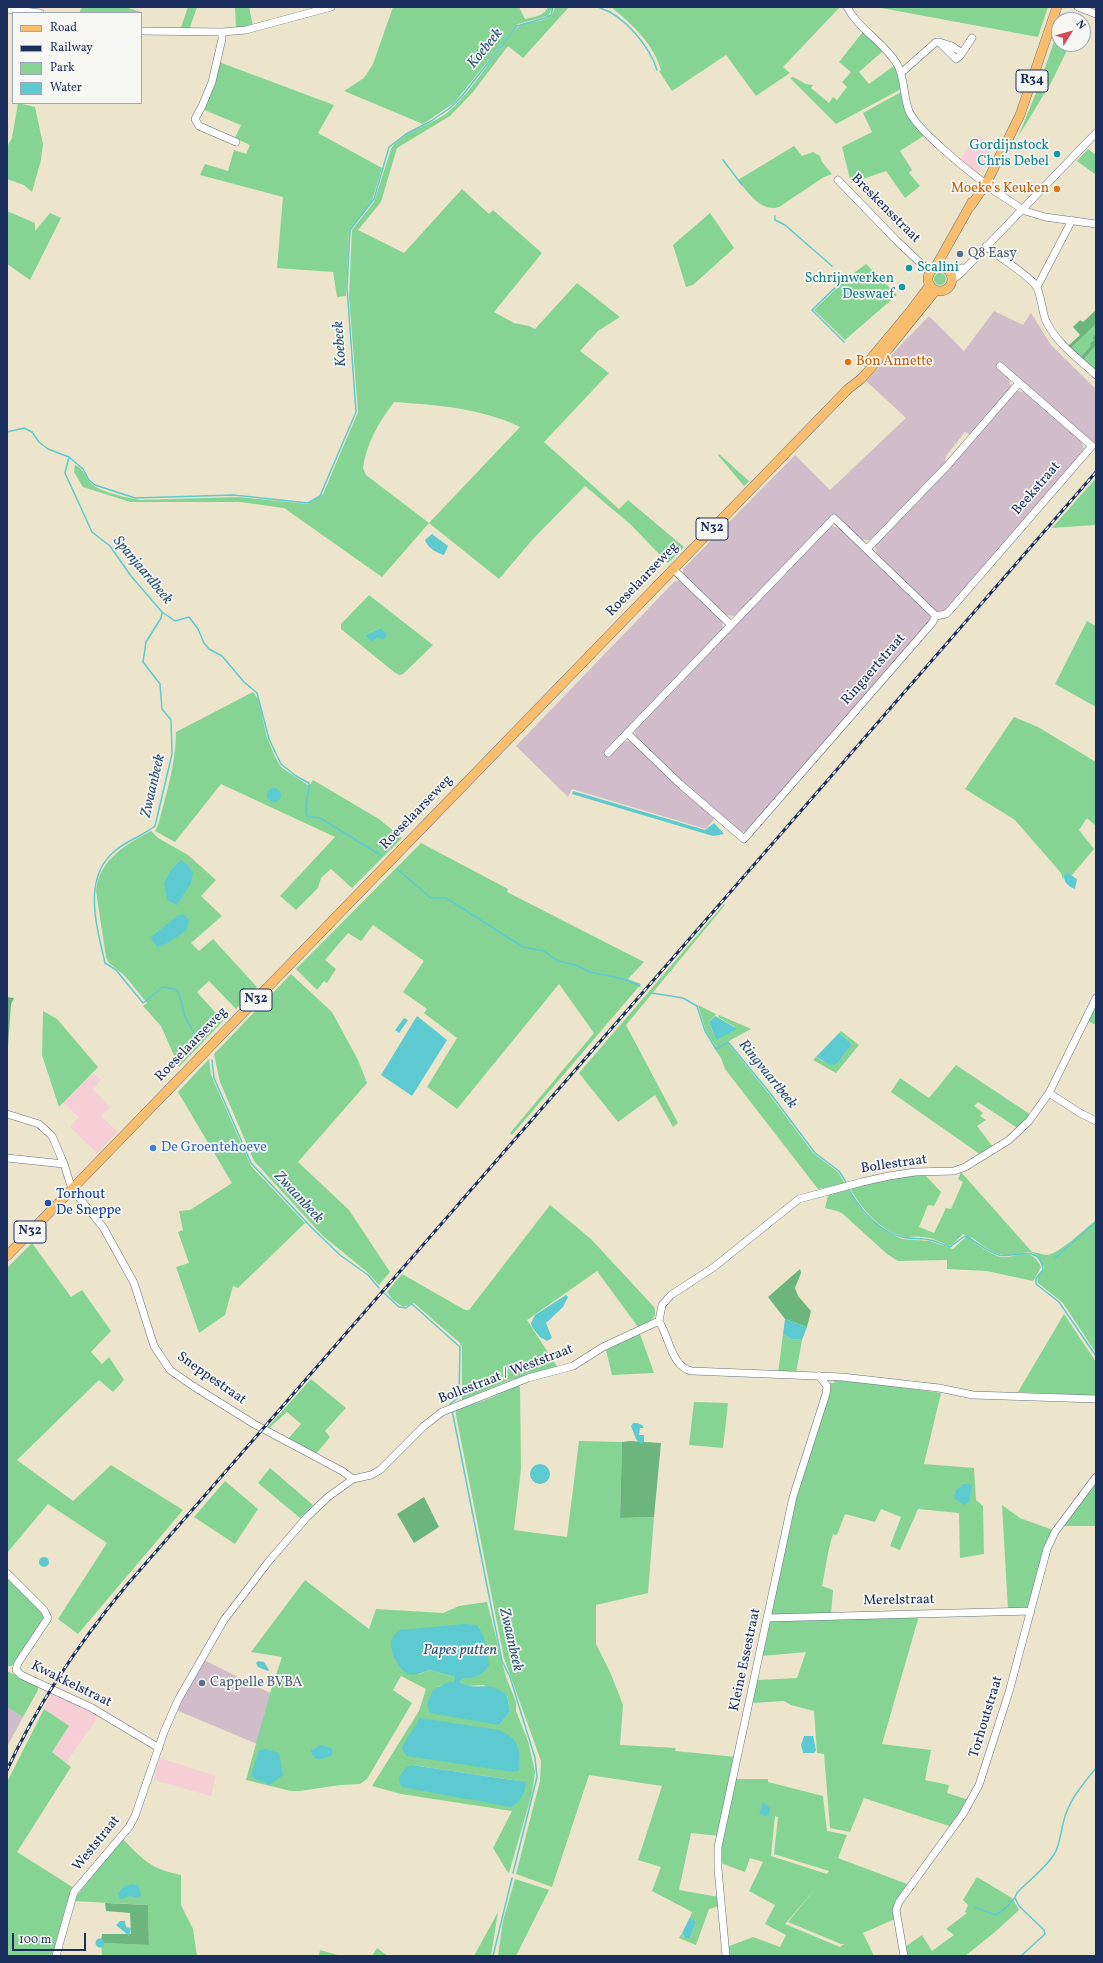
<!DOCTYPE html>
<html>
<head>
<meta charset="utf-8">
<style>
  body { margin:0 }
  #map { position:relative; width:1103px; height:1963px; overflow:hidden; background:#ece5cb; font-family:Vollkorn,serif }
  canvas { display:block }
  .frame { position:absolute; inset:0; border:8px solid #1b2f5e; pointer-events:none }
  .legend { position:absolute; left:12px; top:12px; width:130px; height:92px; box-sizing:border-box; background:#f6f6f2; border:1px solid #9ea6b7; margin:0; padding:5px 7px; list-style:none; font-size:12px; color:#1b2f5e }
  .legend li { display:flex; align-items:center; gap:8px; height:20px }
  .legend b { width:20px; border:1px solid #9ea6b7 }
  .north { position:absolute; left:1051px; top:12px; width:40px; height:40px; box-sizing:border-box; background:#f6f6f2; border:1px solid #9ea6b7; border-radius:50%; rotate:53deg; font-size:11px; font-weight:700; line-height:16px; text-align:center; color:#1b2f5e }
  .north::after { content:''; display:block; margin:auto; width:14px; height:18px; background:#d1495b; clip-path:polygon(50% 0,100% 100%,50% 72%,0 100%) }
  .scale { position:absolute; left:12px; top:1933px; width:74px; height:18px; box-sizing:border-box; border:2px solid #1b2f5e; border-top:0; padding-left:5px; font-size:12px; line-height:14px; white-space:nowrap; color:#1b2f5e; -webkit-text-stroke:3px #f6f6f2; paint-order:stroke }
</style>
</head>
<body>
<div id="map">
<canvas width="1103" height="1963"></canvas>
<div class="frame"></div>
<ul class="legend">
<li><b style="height:5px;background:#f9be6d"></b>Road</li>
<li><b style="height:5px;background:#1b2f5e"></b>Railway</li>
<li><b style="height:11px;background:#86d493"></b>Park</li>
<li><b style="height:11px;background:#5dcad1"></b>Water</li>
</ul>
<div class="north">N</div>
<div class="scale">100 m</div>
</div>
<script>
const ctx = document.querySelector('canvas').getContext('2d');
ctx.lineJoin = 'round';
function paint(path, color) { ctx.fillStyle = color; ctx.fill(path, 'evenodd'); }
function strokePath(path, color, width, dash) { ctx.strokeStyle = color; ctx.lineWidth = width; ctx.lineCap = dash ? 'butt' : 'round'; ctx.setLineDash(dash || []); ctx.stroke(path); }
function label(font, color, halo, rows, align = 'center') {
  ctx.font = font + ' Vollkorn,serif'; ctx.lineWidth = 3.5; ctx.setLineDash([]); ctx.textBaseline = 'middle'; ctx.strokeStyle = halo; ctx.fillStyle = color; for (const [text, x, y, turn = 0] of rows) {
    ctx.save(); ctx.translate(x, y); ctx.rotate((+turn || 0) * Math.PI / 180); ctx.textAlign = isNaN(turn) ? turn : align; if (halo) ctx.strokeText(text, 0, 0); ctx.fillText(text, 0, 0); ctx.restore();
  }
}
paint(new Path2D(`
  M978,135L992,145L978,174L960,159Z
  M93,1073L101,1080L93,1089L110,1107L101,1116L118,1132L97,1153L70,1127L79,1117L63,1103Z
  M52,1691L99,1715L66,1763L52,1752L44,1709Z
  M160,1758L216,1776L211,1796L153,1780Z`), '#f6cfd6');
paint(new Path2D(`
  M994,311L1023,325L1031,313L1051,345L1096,389L1095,446L1008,377L1011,386L1010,390L971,435L965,432L946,456L945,464L870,540H862L834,514L734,616L725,615L684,576L683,569L795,455L830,490L906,418L866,381L929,316L964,351Z
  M1018,391L1027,393L1081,440L1084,449L1082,454L945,611H935L877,555L875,546L1014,393Z
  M832,526L842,529L930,615V619L929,624L747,831L741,832L736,829L682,782L638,740L634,731L828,528Z
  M675,581H680L721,618L723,628L622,742L630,741L715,818L706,829L572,789L568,797L516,746Z
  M204,1660L270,1693L257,1744L176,1710Z
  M7,1707L23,1717L7,1747Z`), '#d1bdc9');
paint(new Path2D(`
  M82,7H125L141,12L79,13Z
  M188,7H197L189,30H180Z
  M235,7H249L253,26L236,29Z
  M393,7H519L525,19C534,17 544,16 548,7H553L548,16L518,24L454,103L423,124L344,91L364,78L373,64Z
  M555,7H569L523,58L508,46L473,92L450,116L397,148L381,202L358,230L404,253L462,189L489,214L493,210L542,253L494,312L514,323L529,326L535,329L577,283L620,317L598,331L580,351L609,373L544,442L619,509L628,500L684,547L668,563L630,524L585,486L533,539L499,579L429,523L382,577L284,508L240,502H130L83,487L74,472L75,465C85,469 85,478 92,484C100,492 128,498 140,500L238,497L308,504L323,494L358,412L349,296L352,230L374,202L391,149C400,132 432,125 447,113C468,95 483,70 500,49C505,42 511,33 517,28C530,18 551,26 555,7ZM394,402C437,405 481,408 520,427L429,523L366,475L363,468C366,444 379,422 394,402Z
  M611,7H840L783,67L790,73L756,96L726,55L672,91L659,71L661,70C653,43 632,24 611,7Z
  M876,7H1048L1038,37Z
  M1059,27V44H1070L1052,81L1018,137L1038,88Z
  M862,33H864L883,51L859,72L869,84L895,65L901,89L836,124L790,78L793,77L806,84L813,85L811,88L829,103L833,97L837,100L847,87L842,82L851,72L839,62Z
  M219,62L334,105L318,133L382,168L372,201L349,231L346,296L337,297L333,272L277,268L283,197L200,175L205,164L228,171L234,150L246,154L250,145L235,138L241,125L202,109Z
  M901,92L925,135L900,151L912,170L909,173L920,186L905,198L886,171L851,183L842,147L872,132L863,113Z
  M18,103L35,107L43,144L41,160L32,192L24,185L7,179V147L12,138Z
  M794,146L802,156L813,152L820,156L822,162L832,174L824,177L779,207C762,213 747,192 738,180Z
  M1088,149L1096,155V175L1077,161Z
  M7,211L35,223V231L50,213L61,218L30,280L7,264Z
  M710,213L734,248L693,285L686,287L673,245Z
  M866,264L897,295L845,340L814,310L847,278Z
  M934 279a6 6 0 1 1 12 0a6 6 0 1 1-12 0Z
  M1096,324V333L1092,338L1094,340L1092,346L1080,358L1070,349Z
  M1096,345V371L1083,360Z
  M719,454L749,481L744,486L718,455Z
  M1096,478V525L1052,528Z
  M369,595L433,645L403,674L399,675L394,672L341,629V624ZM381,628L374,639L365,635Z
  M1087,621L1096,626V707L1055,684Z
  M253,692L258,699L267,737L275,757L281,767L309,786L313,780L379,819L402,838L352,888L331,869L321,878L318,888L296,910L280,896L335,837L221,784L175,842L155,831L158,825C166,795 176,763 176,732Z
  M1014,717L1038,727L1096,762V826L1087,818L1079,830L1094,849L1072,875L1066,874L1064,875L1063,880L1061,873L1015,820L965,789Z
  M151,831L158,838L188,855L216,880L201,896L222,916L191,943L199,951L213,939L257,987L236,1009L209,981L197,992L223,1021L179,1067L161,1026L143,1006L147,1003L125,976L109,963L106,957L96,891C99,860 126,844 151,831Z
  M421,843L508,889L507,892L644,962L628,979L641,984L512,1135L510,1133L594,1033L559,984L457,1109L427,1087L457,1038L424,1013L427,1009L403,992L424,961L373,925L361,941L348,933L325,960L336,969L327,983L324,981L317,990L296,969Z
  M724,904L725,905L626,1025L678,1123L673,1127L655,1095L618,1122L579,1073Z
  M291,974L332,1012L358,1060L367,1083L298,1162L349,1210L390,1272L379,1285L366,1271L323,1236L254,1161L220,1082L214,1054Z
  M698,1005L716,1014L709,1022L716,1040L735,1027L718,1017L719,1015L751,1029L727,1042L769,1094L813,1153L838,1172L845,1184L818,1189L725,1069L721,1058L714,1048L716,1047L706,1031Z
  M1096,1006V1025L1088,1021Z
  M43,1011L57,1019L98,1067L59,1107L42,1055Z
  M841,1031L859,1045L836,1073L813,1060L816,1057L822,1061L837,1064L852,1044L839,1033Z
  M209,1059L211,1075L251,1166L305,1223L238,1288L233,1286L225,1315L199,1333L176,1267L189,1263L178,1232L183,1230L179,1211L190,1210L232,1183L178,1092Z
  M956,1065L1031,1115L1019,1129L978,1102L974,1106L983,1113L980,1116L986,1120L977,1126L993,1147L981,1155L891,1092L900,1078L929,1098Z
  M961,1172L1032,1252C1036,1252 1043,1255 1047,1255C1059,1254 1086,1228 1096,1220V1353L1063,1303L1038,1283L1037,1278L1044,1268C1034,1239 1018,1260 999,1254C989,1251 980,1243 971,1237L970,1239C978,1245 988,1252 997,1256C1014,1262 1029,1242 1041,1267L1033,1281L987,1271L947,1269V1260L898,1261L887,1254L843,1214L837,1211L825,1208L828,1195L847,1188L866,1215L888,1232L902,1239L930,1241L953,1249L967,1236L963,1234L953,1244L948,1246C939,1241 931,1237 922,1237C916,1236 911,1237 906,1237C880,1232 862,1209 849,1187L884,1179L924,1174L941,1192L934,1206L928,1205L919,1227L934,1233L946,1208L951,1209L963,1182L958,1179Z
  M550,1205L591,1239L654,1307C659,1319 647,1323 638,1327L597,1271L527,1320L558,1368L510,1380L462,1400V1347L460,1343L414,1303L403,1307L392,1299L387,1292L402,1274L465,1310H469Z
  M32,1243L71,1297L82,1290L111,1331L91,1352L102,1364L109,1357L124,1380L113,1392L99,1380L17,1460L73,1501L111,1465L183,1510L78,1634L58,1619L107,1543L48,1504L7,1553V1268Z
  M1064,1314L1096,1362V1396L1018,1392Z
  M640,1334L654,1373L612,1375L606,1350Z
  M783,1334L791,1339L802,1340L796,1373H778Z
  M834,1378L941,1393L924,1464L974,1468L976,1500L983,1506L984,1554L960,1558L959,1513L918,1509L900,1550L890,1546L901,1517L881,1509L875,1522L845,1514L837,1535L833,1534C827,1553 826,1567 822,1586L833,1590L831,1615H770L795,1501L825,1406L830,1383H834Z
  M311,1379L346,1408L325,1431L330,1437L315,1455L287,1440L301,1424L287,1412L268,1429L267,1428Z
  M518,1385L520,1387L521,1469L514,1530L567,1537L579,1441L622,1442L620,1518L654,1517L648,1593L596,1605V1644L611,1674L623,1705L620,1745L676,1748L675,1751L736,1757L719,1836L691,1833L679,1890L719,1897V1906L709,1909L696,1945L679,1938L682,1933L683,1936L690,1938L696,1922L690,1917L692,1912L652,1891L661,1867L638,1860L662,1786L589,1775L552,1887L516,1874L540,1781L541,1761L504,1658L455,1410L491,1398Z
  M694,1402L728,1403L723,1448L689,1445Z
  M270,1468L313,1505L300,1518L258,1483Z
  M225,1481L258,1509L235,1544L194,1517Z
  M1096,1481V1526H1063Z
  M1002,1505L1020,1518L1053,1530L1031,1605L1027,1609L1008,1610Z
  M7,1578L43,1614L44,1618L15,1662L12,1666H7Z
  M305,1580L369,1629L376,1609L443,1613L459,1606L487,1602L506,1677L516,1702V1711L528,1741L535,1772L532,1793L509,1873L507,1871L493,1848L512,1811L401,1794L372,1786L419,1711L426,1689L401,1676L393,1690L412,1703L367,1779L360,1784L340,1785L300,1791H291L246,1780L270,1693L282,1657L251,1652ZM400,1630H418L471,1678H463L460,1682L467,1686L483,1685L507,1695L510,1712L499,1725L438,1687L455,1681V1677L430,1670L420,1674ZM412,1765L519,1781L402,1772Z
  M919,1616L882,1744L931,1750L925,1780L949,1785L947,1793L969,1800L952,1827L864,1798L850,1832L830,1828L824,1754L817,1753L814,1711L791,1705L784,1701L752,1703L757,1680L797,1678L806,1652L762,1656L768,1625L770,1621Z
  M7,1671L38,1686V1690L23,1717L7,1707Z
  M44,1709L69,1726L52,1752L71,1767L17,1852L74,1888L67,1902L52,1956H7V1782Z
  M735,1779H768V1782L823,1796L827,1831L847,1835L838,1858L907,1884L895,1902V1919L863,1933L874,1956H728L727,1947L753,1937L780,1947L786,1935L765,1924L775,1905L749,1891L763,1862L750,1858L745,1872L721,1863V1848ZM775,1816L778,1817L774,1854L829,1871L827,1874L771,1856ZM815,1889L788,1922L841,1944H844L840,1947L785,1924Z
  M122,1838C143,1860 151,1869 181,1875V1905L193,1929L197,1956H102L101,1943L149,1945L148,1905L73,1901Z
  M977,1877L1012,1898L1019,1910L995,1932L965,1956H907L905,1947L922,1935L932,1951L954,1935L946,1929L967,1913L965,1912L968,1905L963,1900Z
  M515,1879L549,1890L516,1956H498L503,1921Z
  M498,1912L491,1956H474Z
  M377,1948L388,1956H372Z
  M320,1950L341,1956H319Z`), '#86d493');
paint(new Path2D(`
  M1096,310V324L1070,349L1068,346L1080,335L1073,327L1080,320L1083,322Z
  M1096,333V345L1083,360L1080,358L1091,346L1090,344L1094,340L1092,338Z
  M7,997L14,998L11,1004L7,1060Z
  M800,1269L801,1273L795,1288L798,1296L811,1311L807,1327L785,1319L768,1297Z
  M630,1441L661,1443L654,1517L620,1518L622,1442Z
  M424,1497L439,1527L414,1543L397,1514Z
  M105,1903L148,1905L149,1945L101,1943L102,1934H131L130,1913L106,1911Z`), '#6cb67d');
paint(new Path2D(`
  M432,534L448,546L444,555C436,553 427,547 425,540Z
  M381,628L387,635L383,640L377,637L372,642L365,635Z
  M267 795a7 7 0 1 1 14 0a7 7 0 1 1-14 0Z
  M573,791L705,830L714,823L724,834L713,836L572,794Z
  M181,860L187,864L193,873L191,883L177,905L167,900L164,883L170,871Z
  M1068,873L1077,879L1075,889C1069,887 1063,882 1064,875Z
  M183,914L189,919L187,930L166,944L158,947L153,942L151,937L177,916Z
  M417,1016L447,1040L412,1096L381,1075Z
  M715,1016L736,1028L735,1030L716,1040L709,1022Z
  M404,1018L408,1020L399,1033L395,1030Z
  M839,1033L852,1044L837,1064L831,1065L816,1057Z
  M566,1295L568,1297L563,1307L546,1323L552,1338L547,1341L540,1337L532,1327L531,1323L535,1315Z
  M785,1319L807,1327L802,1340L791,1339L783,1334Z
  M633,1423C637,1423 642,1423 644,1428H640L639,1435H644V1443L640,1444L636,1439L631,1426Z
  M530 1474a10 10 0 1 1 20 0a10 10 0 1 1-20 0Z
  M964,1484H970L972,1487L969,1502L964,1505L954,1498L956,1490Z
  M39 1562a5 5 0 1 1 10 0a5 5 0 1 1-10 0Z
  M465,1624L477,1625L484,1637L489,1665C483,1675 475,1679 463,1678L460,1682C477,1693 487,1678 507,1695L510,1712L499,1725L430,1713L427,1705L432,1691L446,1683L455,1681V1677L430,1670C423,1672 416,1676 409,1674C399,1671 390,1652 391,1642C392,1636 396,1633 400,1630Z
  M258,1661L264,1662L269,1670L268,1671L258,1667L256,1663Z
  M420,1718L499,1730C521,1740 520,1749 519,1771L513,1772L407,1756L404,1753L402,1747Z
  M804,1736H813L816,1750L814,1753H803L801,1745Z
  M321,1745L331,1748L333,1752L332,1755L326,1758L316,1759L312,1755L311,1750Z
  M266,1749L279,1753L283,1775L270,1785L255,1779L251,1775L259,1750Z
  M412,1765L519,1781L526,1782C525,1794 521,1801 511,1807L401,1787L399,1778L405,1768Z
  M763,1802L770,1808L769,1815L765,1816L759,1814Z
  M132,1884L139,1886L141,1896L138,1898L130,1896L122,1899L119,1898L118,1893L123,1887Z
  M690,1917L696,1922L690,1938H685L682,1933Z
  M120,1921H125L126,1927L131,1928L129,1936L116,1925Z
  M95.5 1943a4.5 4.5 0 1 1 9 0a4.5 4.5 0 1 1-9 0Z`), '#5dcad1');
strokePath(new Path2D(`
  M600,8C624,15 650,47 657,70
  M723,160L742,185
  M775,216V220L785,225L832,266
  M844,342L812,310L845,278
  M7,432L24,428L32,432L39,442L48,449L69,457L83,469L89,480L95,485L135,498L234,495L308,503L320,496L356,412L347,287L350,230L374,199L389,147L406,134L431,121L450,108L462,96L517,26L545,18L551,15L553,7
  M69,457L65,473L92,532L110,546L131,576L162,612L175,621L189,617L198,629L204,643L209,649L222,656L244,682L257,693L269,739L281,764L296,776L309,783C310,794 303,806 307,816L320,818L382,856
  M162,613L161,618L146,642L143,662L160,684L162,709L171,720L172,754L155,826C144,835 128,840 116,850C81,878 97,926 105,963L116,970L143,1003L163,987L175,989L179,993L185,1017L199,1042
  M397,869L431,898H446L523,947L544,951L558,961L576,965L590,972L624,979L640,986
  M652,993L683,998L697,1006L705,1031L716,1049L728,1042L770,1093L815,1153L839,1171L846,1182
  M212,1060L214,1078L251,1163L311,1227L340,1255L368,1275L379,1288
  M848,1188C860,1209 878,1231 902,1237C911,1239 921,1238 930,1240C937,1241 943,1245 950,1247L965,1236C976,1241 987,1252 999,1255C1014,1259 1040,1242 1043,1270L1036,1278V1284L1059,1302L1096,1356
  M1055,1258L1096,1222
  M384,1293L399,1307L406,1308L411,1304L413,1305L460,1347L459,1393L458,1398L450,1404
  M452,1410L502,1661L510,1677L535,1758L537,1777L513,1873
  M1015,1898L1019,1906L1044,1930L1045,1934L1021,1956
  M974,1907L996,1915C1004,1910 1014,1901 1017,1893C1029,1880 1046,1868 1055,1853C1060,1844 1061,1830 1064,1820C1069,1800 1083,1784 1096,1768
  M493,1956L512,1878`), '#5dcad1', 1.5);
const minor = new Path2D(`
  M847,7C859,30 884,42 897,64C905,77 903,96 909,111C916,129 968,171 986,184
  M1078,7L1096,14
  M7,9L40,13
  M141,31L222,32L246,30L331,7
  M222,32V39L212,82L202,106L195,119L199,126L236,142
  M939,42L952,46L962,53
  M901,73L936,42H939L956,59L960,56L972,38
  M838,180L897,241L930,272
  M993,190L1025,211L1045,217L1096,224
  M986,246C998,257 1029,275 1036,286C1041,293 1042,312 1046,321C1056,343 1079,359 1096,375
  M950,272L959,271L962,268
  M952,280L960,274L1096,133
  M1037,287L1072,220
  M867,549L947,466L1019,383
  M673,569L731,625
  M936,616L946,614L950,610L1092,446L1000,366
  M627,733L680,784L744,839L932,623L936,616
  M608,753L834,518L936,616
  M1049,1093L1080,1113L1096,1121
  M7,1114L39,1124L52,1136L64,1164L72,1189L103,1227L134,1283L154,1346L170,1370L193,1386L254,1424L342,1471L353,1479
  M7,1158L64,1164
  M659,1321L662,1305L671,1295L714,1267L799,1199L862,1182L889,1176L915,1172L954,1171L965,1167L1009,1140L1029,1121L1049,1093L1096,998
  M659,1321C669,1337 672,1368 692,1371L842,1377L939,1388L973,1395L1096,1399
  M7,1573L44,1610L48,1618L18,1663L16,1670L21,1675L92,1708L159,1748
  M768,1618L1031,1611
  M56,1956L74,1892L129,1827L135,1816L164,1732L178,1700L224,1620L269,1561L307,1517L328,1497L353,1479L371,1475L380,1470L424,1426L442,1412L528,1378L573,1366L603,1347L659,1321
  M726,1956L718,1869V1847L793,1497L826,1394L827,1386L819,1376
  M904,1956L896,1910L899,1902L963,1814L979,1785L1009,1692L1047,1549L1055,1532L1096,1477`);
const major = new Path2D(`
  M970,207L986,184L1020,115L1057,7
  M928 279a12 12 0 1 1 24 0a12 12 0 1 1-24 0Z
  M935,268L972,202
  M868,362L909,313L930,285
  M7,1256L848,389L861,379L889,348L936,290`);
strokePath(minor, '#646f84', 8);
strokePath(major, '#646f84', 10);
strokePath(minor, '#fff', 7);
strokePath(major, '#f9be6d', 9);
const rail = new Path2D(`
  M7,1770C38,1703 79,1643 126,1586L1096,472`);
strokePath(rail, '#1b2f5e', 3);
strokePath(rail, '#f6f6f2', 1.5, [4.5]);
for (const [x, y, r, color] of [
  [1057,154,4,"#0f9aa8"],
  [1057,189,4,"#e8710a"],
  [960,254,4,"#5c6f8a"],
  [909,268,4,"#0f9aa8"],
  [902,287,4,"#0f9aa8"],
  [848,362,4,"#e8710a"],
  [153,1148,4,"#3f7fe0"],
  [48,1203,4,"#1a4fb4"],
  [202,1683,4,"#5c6f8a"]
]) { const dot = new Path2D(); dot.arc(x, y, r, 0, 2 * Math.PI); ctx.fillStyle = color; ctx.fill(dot); strokePath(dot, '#f6f6f2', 1.5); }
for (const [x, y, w] of [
  [1032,81,32],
  [712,529,32],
  [256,1000,32],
  [30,1232,32]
]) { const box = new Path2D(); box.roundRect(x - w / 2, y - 11, w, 22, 3); ctx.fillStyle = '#f6f6f2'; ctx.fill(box); strokePath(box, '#1b2f5e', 1); }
label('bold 13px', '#1b2f5e', null, [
  ["R34",1032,81],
  ["N32",712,529],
  ["N32",256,1000],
  ["N32",30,1232]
]);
label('14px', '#0d838f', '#f6f6f2', [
  ["Gordijnstock",1049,146],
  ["Chris Debel",1049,162],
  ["Scalini",917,268,"left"],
  ["Schrijnwerken",894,279],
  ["Deswaef",894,295]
], 'right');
label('14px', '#c56008', '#f6f6f2', [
  ["Moeke's Keuken",1049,189],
  ["Bon Annette",856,362,"left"]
], 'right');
label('14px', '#1b2f5e', '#f6f6f2', [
  ["Breskensstraat",885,209,45],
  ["Beekstraat",1037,489,-49],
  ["Roeselaarseweg",643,580,-46],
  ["Ringaertstraat",874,670,-49],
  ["Roeselaarseweg",417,813,-46],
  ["Roeselaarseweg",192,1045,-46],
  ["Bollestraat",894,1165,-8],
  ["Bollestraat / Weststraat",506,1375,-21],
  ["Sneppestraat",211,1379,35],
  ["Merelstraat",899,1601,-1],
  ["Kleine Essestraat",746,1660,-78],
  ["Kwakkelstraat",71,1685,26],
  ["Torhoutstraat",987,1717,-73],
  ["Weststraat",97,1844,-51]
]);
label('14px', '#4e5e75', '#f6f6f2', [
  ["Q8 Easy",968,254],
  ["Cappelle BVBA",210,1683]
], 'left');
label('14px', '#366cbe', '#f6f6f2', [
  ["De Groentehoeve",161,1148]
], 'left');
label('14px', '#164399', '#f6f6f2', [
  ["Torhout",56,1195],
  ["De Sneppe",56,1211]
], 'left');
label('italic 15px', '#2c567b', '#f6f6f2', [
  ["Koebeek",486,49,-51],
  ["Koebeek",341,344,-94],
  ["Spanjaardbeek",142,571,50],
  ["Zwaanbeek",154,786,-77],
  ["Ringvaartbeek",767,1075,51],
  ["Zwaanbeek",298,1198,47],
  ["Zwaanbeek",510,1640,77],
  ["Papes putten",460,1651]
]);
</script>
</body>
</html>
